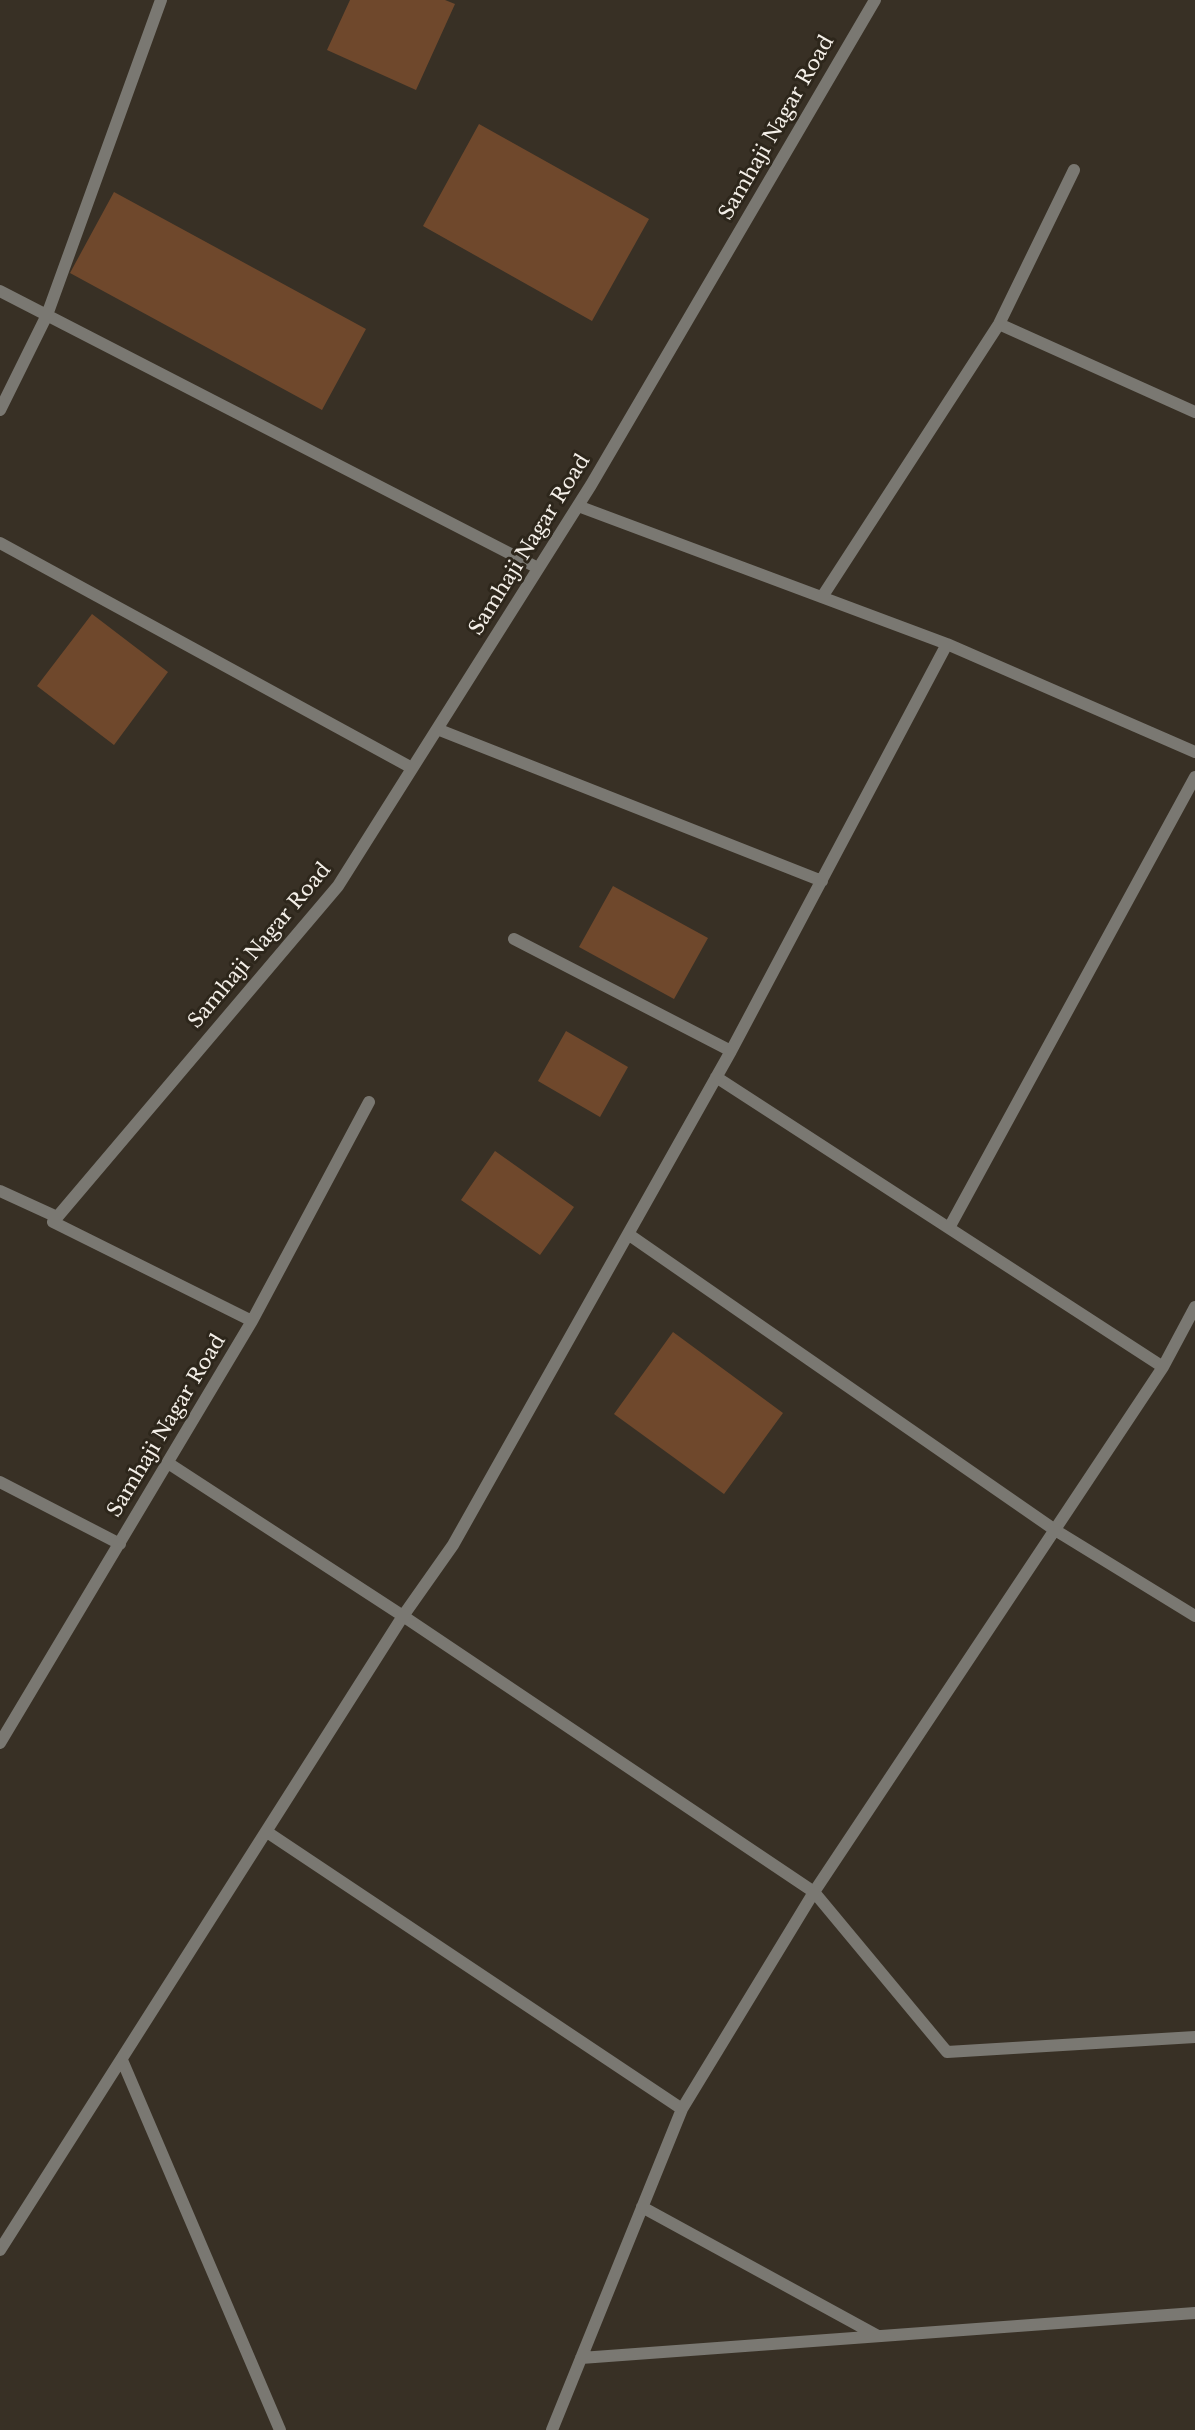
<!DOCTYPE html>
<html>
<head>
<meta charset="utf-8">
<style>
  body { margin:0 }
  canvas { display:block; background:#383025 }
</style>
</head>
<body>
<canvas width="1195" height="2430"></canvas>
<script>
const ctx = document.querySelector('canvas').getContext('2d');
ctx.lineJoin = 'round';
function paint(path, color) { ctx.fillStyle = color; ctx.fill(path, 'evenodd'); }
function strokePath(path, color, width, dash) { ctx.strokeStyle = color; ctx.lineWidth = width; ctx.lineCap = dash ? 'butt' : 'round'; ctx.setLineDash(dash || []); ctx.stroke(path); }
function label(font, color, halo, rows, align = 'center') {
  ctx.font = font + ' "Libre Baskerville",serif'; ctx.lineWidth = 6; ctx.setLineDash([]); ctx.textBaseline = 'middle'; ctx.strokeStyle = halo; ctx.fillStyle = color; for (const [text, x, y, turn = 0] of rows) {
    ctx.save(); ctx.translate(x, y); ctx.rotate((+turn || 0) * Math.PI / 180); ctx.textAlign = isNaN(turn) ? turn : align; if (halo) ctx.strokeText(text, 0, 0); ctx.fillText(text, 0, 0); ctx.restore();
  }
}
paint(new Path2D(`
  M350,0H445L455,4L416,90L327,50Z
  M479,124L649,219L592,321L423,226Z
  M114,192L366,329L322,410L70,273Z
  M92,614L168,672L114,745L37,686Z
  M613,886L708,938L674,999L579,947Z
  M566,1031L628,1067L600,1117L538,1081Z
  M495,1151L574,1207L540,1255L461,1200Z
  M673,1332L783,1413L724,1494L614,1414Z`), '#6f482c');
strokePath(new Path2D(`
  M0,291L538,568
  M999,324L1195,412
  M0,410L47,315L161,0
  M0,543L412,768
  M822,597L999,324L1074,170
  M947,644L1195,752
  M437,729L822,881
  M514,939L731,1051
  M716,1077L1163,1367
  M0,1191L57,1217
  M949,1228L1195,777
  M628,1234L1055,1530L1195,1616
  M252,1321L369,1102
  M168,1463L403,1616L814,1892L947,2052L1195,2037
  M0,1482L120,1544
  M0,1743L252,1321L53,1222L338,886L591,485L875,0
  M267,1832L682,2109
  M122,2060L280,2430
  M642,2207L878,2336
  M0,2250L403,1616L453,1545L731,1051L947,644L578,506
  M581,2358L1195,2313
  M552,2430L682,2109L814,1892L1163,1367L1195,1307`), '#7a7872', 12);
label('20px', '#f4efe8', '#2d261b', [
  ["Samhaji Nagar Road",777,128,-60],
  ["Samhaji Nagar Road",530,545,-58],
  ["Samhaji Nagar Road",260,946,-50],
  ["Samhaji Nagar Road",167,1426,-59]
]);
</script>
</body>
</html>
